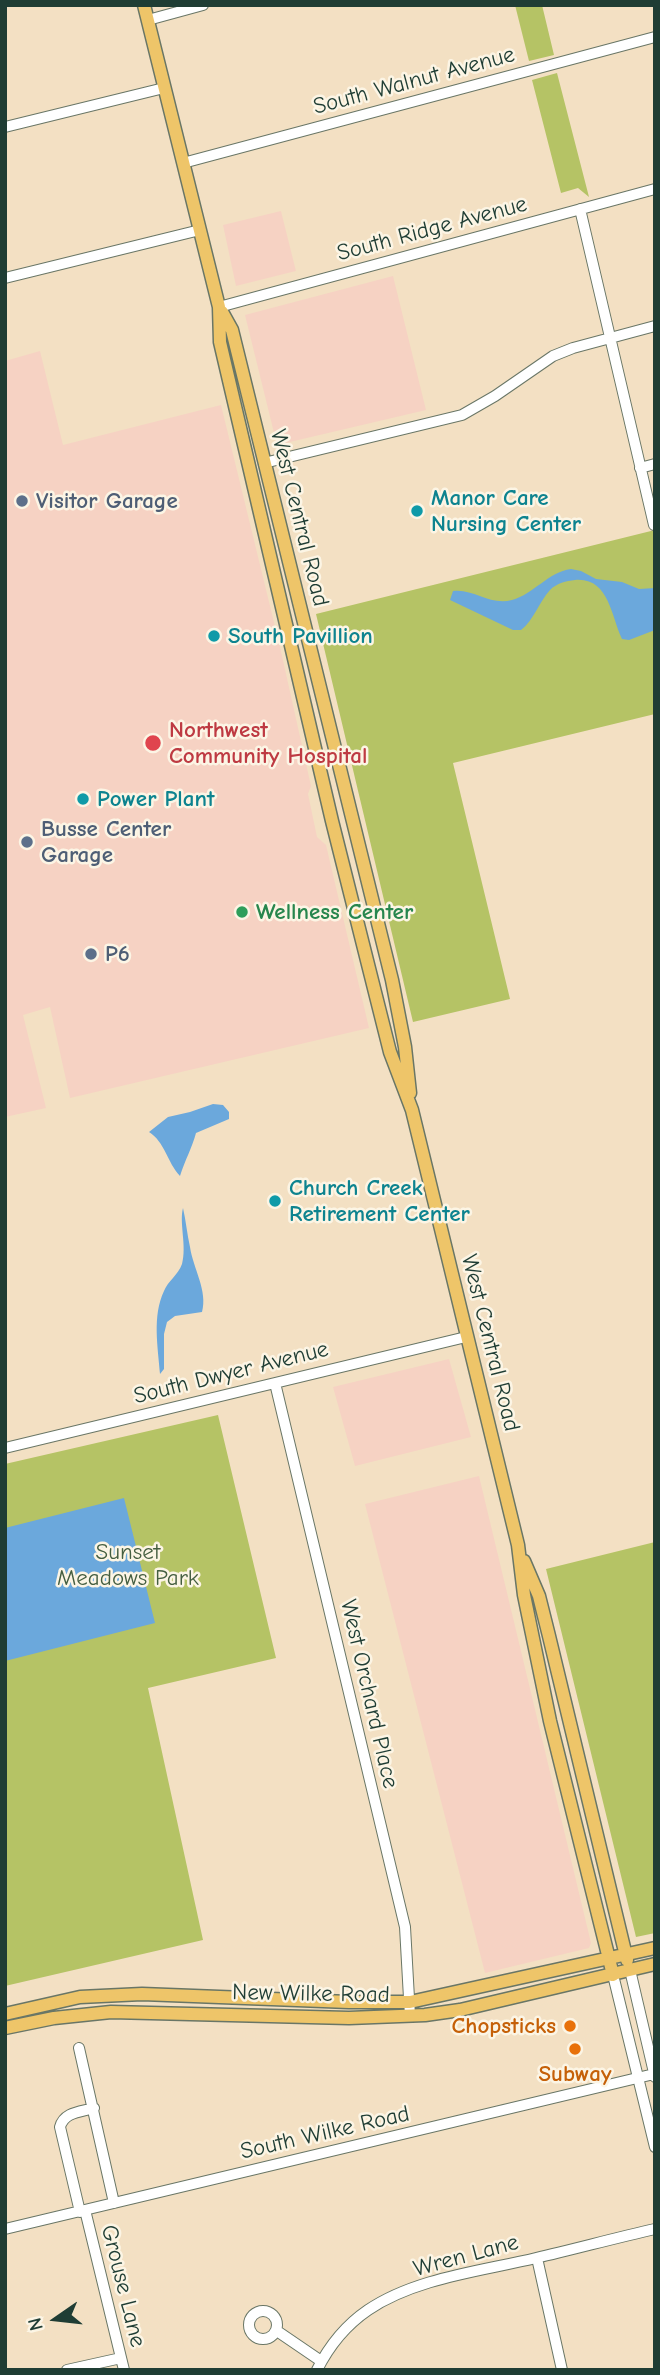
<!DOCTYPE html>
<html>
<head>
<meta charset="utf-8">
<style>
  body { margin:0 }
  #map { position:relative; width:660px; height:2375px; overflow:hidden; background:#f3e0c3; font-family:"Comic Neue",sans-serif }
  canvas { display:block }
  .frame { position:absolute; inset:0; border:7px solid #1f3d34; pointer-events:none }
  .north { position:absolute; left:21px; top:2284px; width:70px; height:70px; -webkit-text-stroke:5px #fcf5e5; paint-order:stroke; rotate:256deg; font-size:19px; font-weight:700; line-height:28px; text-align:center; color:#1f3d34 }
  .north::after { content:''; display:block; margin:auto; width:24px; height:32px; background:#1f3d34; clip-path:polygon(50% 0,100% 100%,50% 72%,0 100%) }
</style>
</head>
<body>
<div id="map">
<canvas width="660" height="2375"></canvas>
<div class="frame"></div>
<div class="north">N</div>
</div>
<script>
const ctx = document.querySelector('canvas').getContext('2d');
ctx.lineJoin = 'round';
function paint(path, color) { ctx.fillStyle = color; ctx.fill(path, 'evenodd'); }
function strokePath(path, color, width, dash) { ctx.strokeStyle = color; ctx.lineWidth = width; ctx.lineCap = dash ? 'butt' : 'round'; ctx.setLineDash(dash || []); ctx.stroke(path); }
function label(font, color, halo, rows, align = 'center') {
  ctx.font = font + ' "Comic Neue",sans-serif'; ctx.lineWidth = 5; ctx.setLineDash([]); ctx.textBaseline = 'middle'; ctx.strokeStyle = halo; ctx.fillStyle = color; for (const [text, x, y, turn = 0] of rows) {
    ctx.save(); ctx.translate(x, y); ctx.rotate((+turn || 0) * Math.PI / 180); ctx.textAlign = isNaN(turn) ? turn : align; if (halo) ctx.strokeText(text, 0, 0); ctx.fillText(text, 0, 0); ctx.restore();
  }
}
paint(new Path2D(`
  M281,211L296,271L236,286L223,225Z
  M393,276L426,410L277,445L245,315Z
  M40,351L63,445L221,405L280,647L311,786L308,794L317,837L326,845L369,1028L70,1098L50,1007L23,1015L46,1108L5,1117V361Z
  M449,1359L471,1437L355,1466L333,1387Z
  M479,1476L591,1943L589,1948L485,1973L365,1504Z`), '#f6d2c3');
paint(new Path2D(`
  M515,5H542L554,55L529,61Z
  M557,73L589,197L578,188L561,193L532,80Z
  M655,530V714L453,763L510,999L413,1022L316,614Z
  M218,1415L276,1658L148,1688L203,1940L5,1986V1464Z
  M655,1542V1933L636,1937L546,1569Z`), '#b5c365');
paint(new Path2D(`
  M571,569L581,571L596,579L622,582L639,589L655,588V630L629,640L622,639C611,616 609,577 575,580C566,581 557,583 550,590C539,602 534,620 521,630H513L450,600L453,591C473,588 490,606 512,600C534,594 548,572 571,569Z
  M213,1104L223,1105L229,1112V1119L196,1133C192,1148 185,1160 180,1176C167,1162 165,1142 149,1132L168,1117L190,1112Z
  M183,1208C186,1221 187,1234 190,1247C193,1268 208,1291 202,1312L175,1316L167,1322L164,1334V1369L160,1374C158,1347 152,1316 164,1291C168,1281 178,1275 182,1264C187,1246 179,1223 183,1208Z
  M124,1498L155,1623L5,1661V1528Z`), '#6ba8dc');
const minor = new Path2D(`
  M148,20L203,5
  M5,127L164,88
  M183,163L655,37
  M580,209L654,525
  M5,278L200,230
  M219,307L655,189
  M264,463L462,415L495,396L553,356L573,348L655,326
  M640,468L655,464
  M275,1383L405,1927L410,2016
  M5,1448L466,1337
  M630,1970L655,2077
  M613,1975L655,2147
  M79,2048L114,2203
  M85,2210L124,2370
  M80,2212L60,2127C64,2112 80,2112 94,2108
  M5,2229L654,2074
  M537,2258L562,2370
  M249 2325a14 14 0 1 1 28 0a14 14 0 1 1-28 0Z
  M277,2331L321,2361
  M67,2370L121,2358
  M317,2370C329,2346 346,2325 368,2310C415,2278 482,2271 536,2258C575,2249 615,2238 655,2229`);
const major = new Path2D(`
  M144,5L219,307L220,342L332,821L390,1052L412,1110L518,1545L524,1595L550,1721L613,1975
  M222,312L232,330L392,980L405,1047L410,1093
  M524,1561L539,1596L549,1636L627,1960
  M5,2014L80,1997L142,1994L349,2002H410L655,1948
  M5,2028L54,2018L111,2012L349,2018L425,2015L460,2010L655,1964`);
strokePath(minor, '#697666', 12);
strokePath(major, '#697666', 15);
strokePath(minor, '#fff', 10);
strokePath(major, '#eec569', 12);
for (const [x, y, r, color] of [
  [22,501,7,"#5c6f8a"],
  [417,511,7,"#0f9aa8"],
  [214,636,7,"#0f9aa8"],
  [153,743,9,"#e0444e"],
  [83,799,7,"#0f9aa8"],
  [27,842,7,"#5c6f8a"],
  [242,912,7,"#2e9e5b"],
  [91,954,7,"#5c6f8a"],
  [275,1201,7,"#0f9aa8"],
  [570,2026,7,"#e8710a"],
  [575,2049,7,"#e8710a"]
]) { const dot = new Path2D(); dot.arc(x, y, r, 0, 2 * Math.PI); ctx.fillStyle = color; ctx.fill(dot); strokePath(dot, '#fcf5e5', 2.5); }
label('23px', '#1f3d34', '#fcf5e5', [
  ["South Walnut Avenue",414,81,-15],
  ["South Ridge Avenue",432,229,-15],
  ["West Central Road",299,518,76],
  ["West Central Road",490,1343,76],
  ["South Dwyer Avenue",231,1373,-14],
  ["West Orchard Place",369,1694,77],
  ["New Wilke Road",311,1994,1],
  ["South Wilke Road",325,2133,-13],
  ["Wren Lane",466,2256,-15],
  ["Grouse Lane",123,2286,76]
]);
label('bold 23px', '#0d838f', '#fcf5e5', [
  ["Manor Care",431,498],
  ["Nursing Center",431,524],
  ["South Pavillion",228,636],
  ["Power Plant",97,799],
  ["Church Creek",289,1188],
  ["Retirement Center",289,1214]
], 'left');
label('bold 23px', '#4e5e75', '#fcf5e5', [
  ["Visitor Garage",36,501],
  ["Busse Center",41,829],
  ["Garage",41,855],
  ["P6",105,954]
], 'left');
label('bold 23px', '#be3a42', '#fcf5e5', [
  ["Northwest",169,730],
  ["Community Hospital",169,756]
], 'left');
label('bold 23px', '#27864d', '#fcf5e5', [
  ["Wellness Center",256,912]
], 'left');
label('23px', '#445e40', '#fcf5e5', [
  ["Sunset",128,1552],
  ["Meadows Park",128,1578]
]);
label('bold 23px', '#c56008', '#fcf5e5', [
  ["Chopsticks",556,2026],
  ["Subway",575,2074,"center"]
], 'right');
</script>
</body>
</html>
